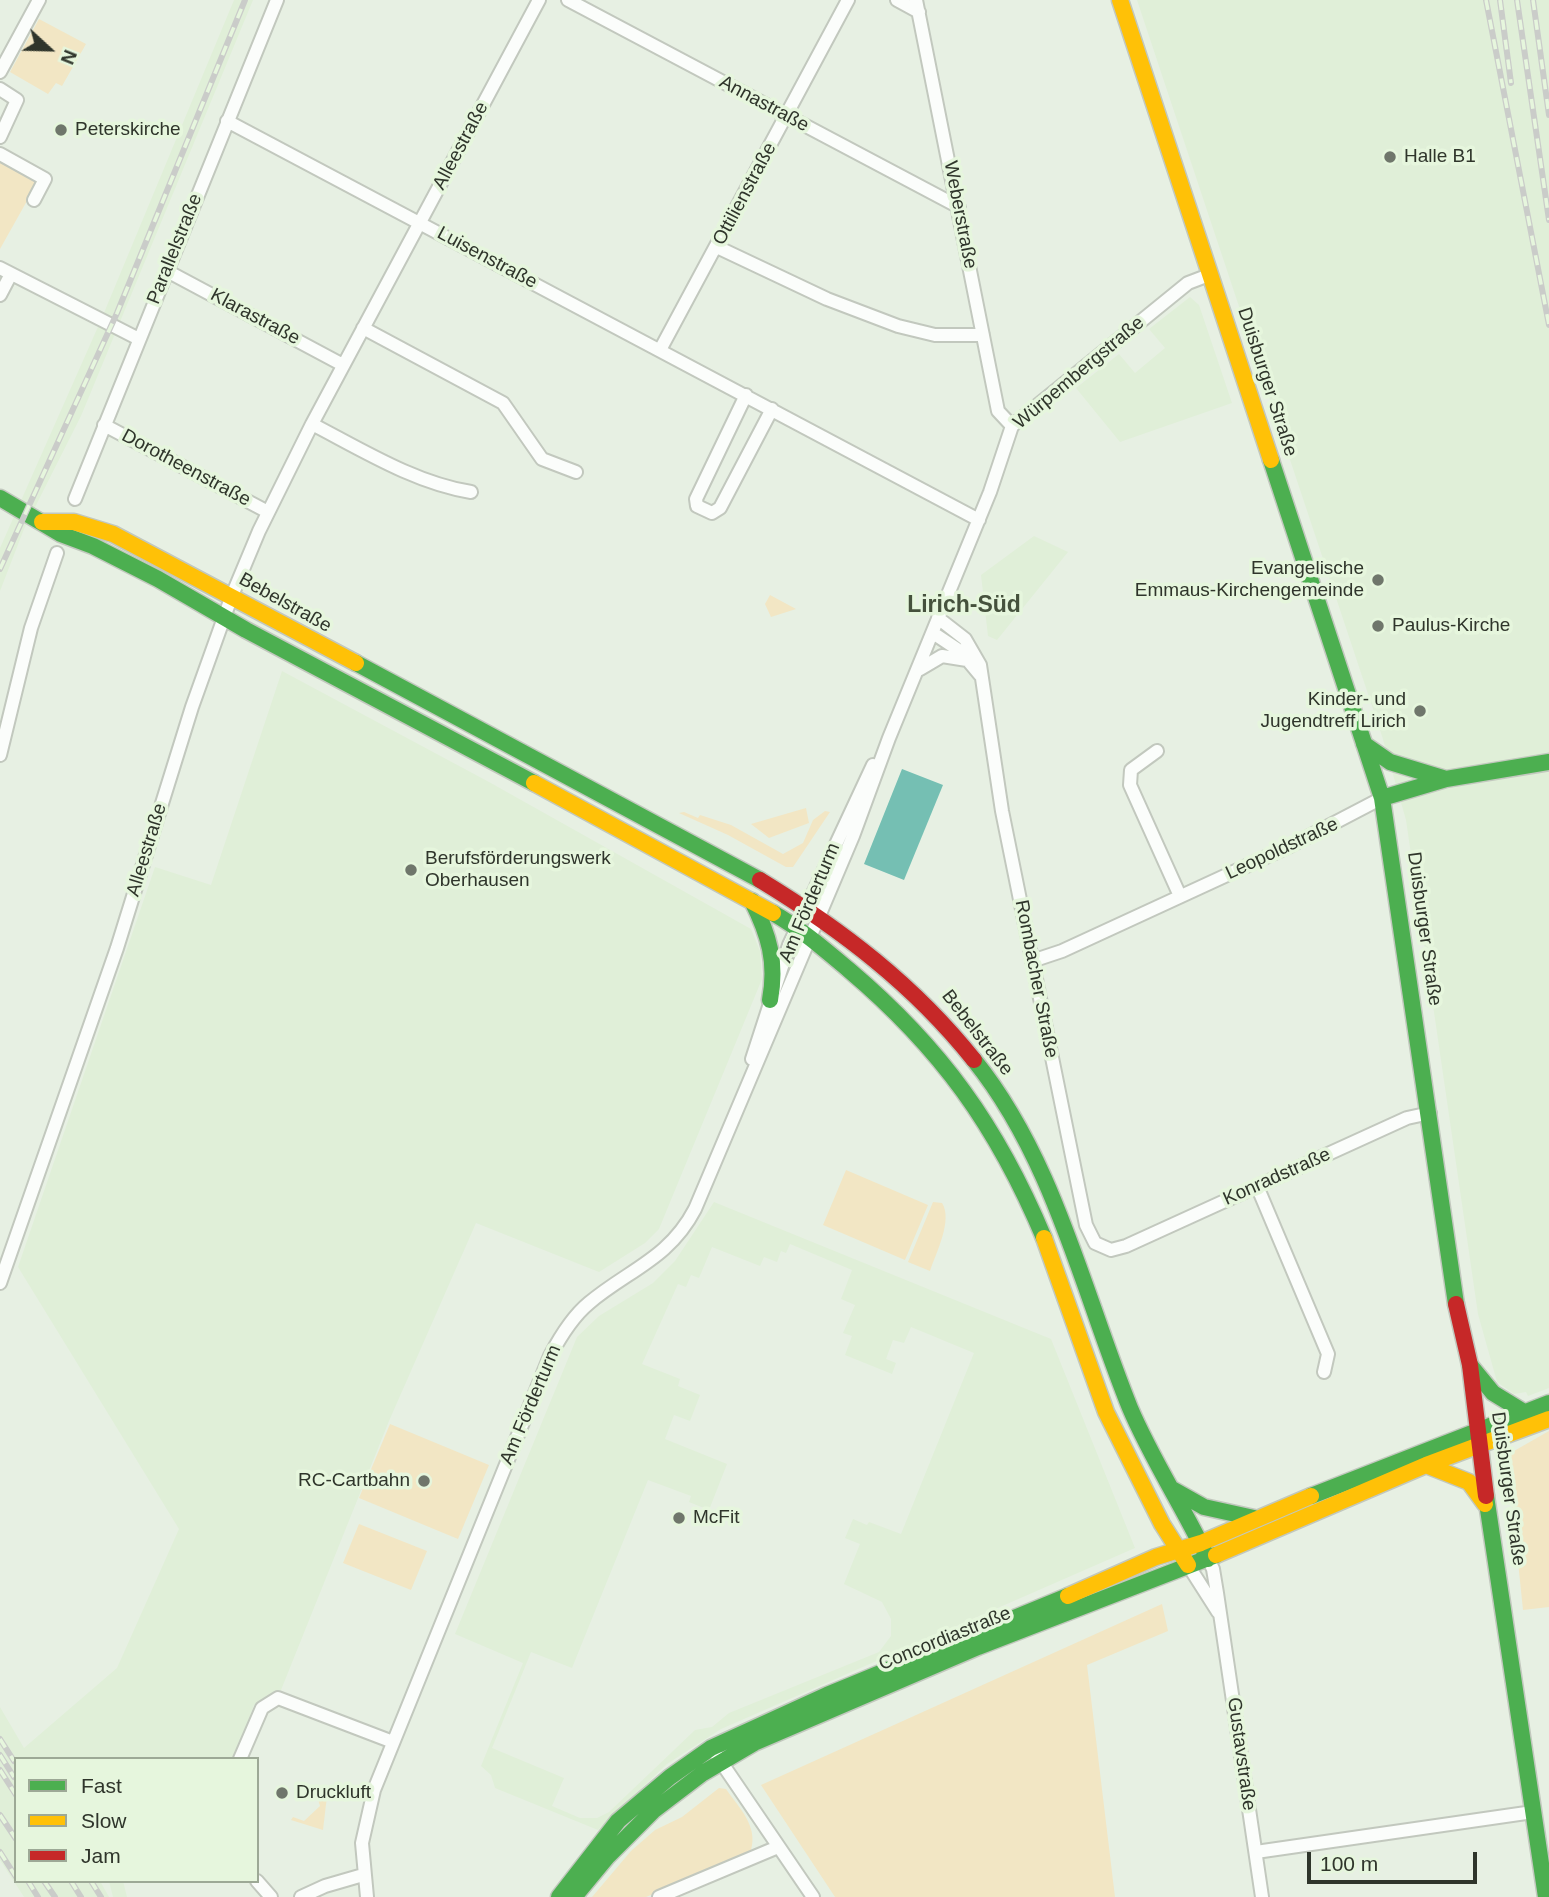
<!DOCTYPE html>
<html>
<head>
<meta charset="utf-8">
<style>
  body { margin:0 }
  #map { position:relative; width:1549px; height:1897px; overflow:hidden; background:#e7f0e3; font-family:Helvetica,sans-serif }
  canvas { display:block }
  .legend { position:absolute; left:14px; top:1757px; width:245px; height:126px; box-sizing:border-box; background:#e6f6dd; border:2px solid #9da996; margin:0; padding:9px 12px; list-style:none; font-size:21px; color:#2f352b }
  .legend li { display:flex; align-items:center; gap:14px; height:35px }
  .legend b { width:35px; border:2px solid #9da996 }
  .north { position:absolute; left:14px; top:14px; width:70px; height:70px; -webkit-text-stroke:5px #e6f6dd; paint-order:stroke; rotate:112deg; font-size:19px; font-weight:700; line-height:28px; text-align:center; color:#2f352b }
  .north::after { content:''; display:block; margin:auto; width:24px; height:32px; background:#2f352b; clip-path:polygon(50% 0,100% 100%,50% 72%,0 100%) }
  .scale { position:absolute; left:1307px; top:1852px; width:170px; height:32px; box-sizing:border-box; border:4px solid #2f352b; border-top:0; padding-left:9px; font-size:21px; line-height:24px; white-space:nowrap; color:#2f352b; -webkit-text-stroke:5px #e6f6dd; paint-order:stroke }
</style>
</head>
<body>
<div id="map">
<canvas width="1549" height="1897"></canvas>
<ul class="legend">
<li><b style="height:9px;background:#4caf50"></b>Fast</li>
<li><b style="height:9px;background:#ffc107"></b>Slow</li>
<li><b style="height:9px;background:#c62828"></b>Jam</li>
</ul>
<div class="north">N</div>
<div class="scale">100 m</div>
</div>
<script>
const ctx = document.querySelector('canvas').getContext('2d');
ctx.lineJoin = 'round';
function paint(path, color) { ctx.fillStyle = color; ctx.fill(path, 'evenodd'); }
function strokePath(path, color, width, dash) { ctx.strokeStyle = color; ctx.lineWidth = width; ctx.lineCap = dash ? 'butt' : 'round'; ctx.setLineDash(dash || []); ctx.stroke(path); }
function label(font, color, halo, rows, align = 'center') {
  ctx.font = font + ' Helvetica,sans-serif'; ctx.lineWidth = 7; ctx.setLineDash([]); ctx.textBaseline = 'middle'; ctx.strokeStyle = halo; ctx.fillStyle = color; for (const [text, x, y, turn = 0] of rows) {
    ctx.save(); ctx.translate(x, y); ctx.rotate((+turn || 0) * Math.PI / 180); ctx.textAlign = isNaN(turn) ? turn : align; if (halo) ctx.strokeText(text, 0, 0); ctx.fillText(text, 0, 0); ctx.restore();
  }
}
paint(new Path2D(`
  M234,0H253L81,416L24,529L0,591V548L101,320Z
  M1137,0H1549V1388L1528,1396L1526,1392L1514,1394L1497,1382L1478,1314L1406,820L1382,736Z
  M1190,297L1199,305L1232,403L1120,442L1076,388L1119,354L1135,373L1165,348L1149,329Z
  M1034,536L1068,552L997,640L988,636L981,575Z
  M282,671L489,782L751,929L760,951L762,979L659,1229L645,1243L599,1272L476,1223L389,1421L281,1690L254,1705L234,1759H16V1881H100L109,1897H24L0,1860V1707L24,1748L117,1668L179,1529L18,1267L155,867L211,885Z
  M714,1202L1051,1339L1135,1548L721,1729L667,1764L598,1830L495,1788L491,1775L481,1766L523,1663L455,1634L577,1337L599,1316L653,1283L675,1261ZM790,1244L852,1270L841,1299L855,1305L843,1333L852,1336L845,1355L892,1374L896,1363L886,1359L893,1340L904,1343L911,1327L974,1353L901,1534L869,1522L867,1525L853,1519L845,1538L860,1544L844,1584L882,1602L891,1619V1636L879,1652L729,1713L712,1727L695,1730L609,1812L597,1818H580L552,1806L564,1778L492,1748L531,1652L572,1668L648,1480L691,1496L689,1502L709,1510L727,1464L665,1439L674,1415L690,1421L700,1395L678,1386L680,1379L642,1364L678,1284L686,1287L691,1275L699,1278L712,1247L760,1266L764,1257L777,1262L781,1251L786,1253Z
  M109,1881H123L127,1897H113Z`), '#e0efd8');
paint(new Path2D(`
  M39,19L86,44L62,86L56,83L48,94L10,72Z
  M0,162L37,183L0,249Z
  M770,595L796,609L771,617L765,604Z
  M806,808L809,823L769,838L751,824Z
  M825,811L830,812L793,867H786L728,835L679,813L684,812L698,818L700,815L731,825L783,854L803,843L813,820Z
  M846,1170L928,1205L905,1260L823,1225Z
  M933,1202L942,1203C953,1220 936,1253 930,1271L908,1262Z
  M390,1424L489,1465L458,1539L359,1498Z
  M1549,1431V1607L1523,1610L1507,1455Z
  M359,1524L427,1551L411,1590L343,1563Z
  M1162,1604L1168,1631L1087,1665L1115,1897H835L761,1785Z
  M719,1788L726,1789C740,1809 758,1826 751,1850L739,1858L646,1897H592L631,1851L655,1830L682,1817Z
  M321,1791L327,1796L323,1830L291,1820L293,1817L304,1821L320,1806L317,1796Z`), '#f2e6c4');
paint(new Path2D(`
  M902,769L943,785L904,880L864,864Z`), '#75bfb3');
const street = new Path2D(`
  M568,0L959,207
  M897,0L919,12
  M916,0L998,411L1012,426
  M0,72L39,0
  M0,89L17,100L0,137
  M227,121L979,520
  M0,154L45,179L34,200
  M717,247L827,299L898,326L935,335H983
  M0,268L139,339
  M167,271L343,365
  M0,295L11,274
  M363,328L503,403L542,459L576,472
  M660,350L848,0
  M746,395L696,499L697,506L712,513L720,508L772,409
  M312,424C362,450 415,483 471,492
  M104,425L268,512
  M75,499L277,0
  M938,618L965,639L980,665L1002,811L1086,1225L1095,1243L1111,1250L1126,1246L1407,1118L1430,1113
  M933,633L960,651L980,675
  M920,669L942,656L967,660
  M1157,751L1131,770L1130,785L1180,896
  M0,755L31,628L57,553
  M1032,961L1062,951L1292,845L1382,798
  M752,1059L789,945L873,765
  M1257,1186L1328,1354L1324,1372
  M0,1283L117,948L192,707L231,598L259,531L312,424L539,0
  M1208,1559L1213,1569L1217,1593L1262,1897
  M1188,1565L1218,1612
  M717,1756L813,1897
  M240,1759L262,1708L278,1698L393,1742
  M1256,1852L1533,1812
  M257,1881L271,1897
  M301,1897L325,1886L363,1875
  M367,1897L362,1843L374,1790L550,1356C560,1337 572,1317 589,1303C628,1270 669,1259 695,1209L853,836L889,738L990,492L1012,426L1188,283L1209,275
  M659,1897L778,1847`);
const fast = new Path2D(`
  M1271,460L1382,798L1456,1304
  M0,498L61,534L93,546L158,579L246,630L534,783
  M356,663L760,880
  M1364,744L1390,762L1446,779
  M1382,798L1446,779L1549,762
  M752,901C769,935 777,962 770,1000
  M773,913C801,929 824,949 849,970C941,1048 997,1126 1044,1238
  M974,1060C1054,1159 1083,1292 1130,1408C1152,1460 1184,1508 1208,1559
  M1470,1365L1493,1393L1524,1412
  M1172,1489L1204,1507L1254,1518
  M1311,1496L1549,1403
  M1486,1496L1546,1897
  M559,1897L618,1821L670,1777L711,1748L827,1695L1068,1596
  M574,1897L608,1856L653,1811L703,1773L754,1743L978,1647L1216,1555`);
const slow = new Path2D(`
  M1120,0L1271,460
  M42,522H74L113,534L356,663
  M534,783L773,913
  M1044,1238L1106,1412L1162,1524L1188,1565
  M1426,1465L1469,1482L1485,1504
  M1216,1555L1426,1465L1549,1419
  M1068,1596L1156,1557L1201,1543L1311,1496`);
const jam = new Path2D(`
  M760,880C842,930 914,985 974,1060
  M1456,1304L1470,1365L1486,1496`);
strokePath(street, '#c2c8be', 16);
strokePath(fast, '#c2c8be', 19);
strokePath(slow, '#c2c8be', 19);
strokePath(jam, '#c2c8be', 19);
strokePath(street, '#fbfdfb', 12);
strokePath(fast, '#4caf50', 16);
strokePath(slow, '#ffc107', 16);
strokePath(jam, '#c62828', 16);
const rail = new Path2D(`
  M1486,0L1549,325
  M1500,0L1511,83
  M1517,0L1549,220
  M1533,0L1549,115
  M0,569L117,313L245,0
  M0,1739L14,1761
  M0,1755L14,1777
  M0,1770L16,1795
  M0,1815L16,1839
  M0,1852L16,1877
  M28,1881L38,1897
  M44,1881L55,1897
  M71,1881L81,1897
  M91,1881L101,1897`);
strokePath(rail, '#caccc9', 6);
strokePath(rail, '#e6f6dd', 3.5, [10]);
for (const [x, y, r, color] of [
  [61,130,7,"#6f766b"],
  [1390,157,7,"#6f766b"],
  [1378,580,7,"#6f766b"],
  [1378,626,7,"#6f766b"],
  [1420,711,7,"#6f766b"],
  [411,870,7,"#6f766b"],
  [424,1481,7,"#6f766b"],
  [679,1518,7,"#6f766b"],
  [282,1793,7,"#6f766b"]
]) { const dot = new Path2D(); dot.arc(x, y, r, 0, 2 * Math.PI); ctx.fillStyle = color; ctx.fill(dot); strokePath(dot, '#e6f6dd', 2.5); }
label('19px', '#2f352b', '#e6f6dd', [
  ["Annastraße",764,104,28],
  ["Alleestraße",461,146,-62],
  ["Ottilienstraße",745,194,-62],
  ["Weberstraße",960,215,79],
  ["Parallelstraße",175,249,-68],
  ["Luisenstraße",487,258,28],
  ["Klarastraße",255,317,28],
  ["Würpembergstraße",1079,373,-40],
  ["Duisburger Straße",1267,382,72],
  ["Dorotheenstraße",186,468,28],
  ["Bebelstraße",285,603,29],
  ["Leopoldstraße",1282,849,-25],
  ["Alleestraße",147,850,-73],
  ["Am Förderturm",810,903,-67],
  ["Duisburger Straße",1424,929,82],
  ["Rombacher Straße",1036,979,79],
  ["Bebelstraße",977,1033,52],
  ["Konradstraße",1277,1177,-24],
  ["Am Förderturm",531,1405,-67],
  ["Duisburger Straße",1508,1489,82],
  ["Concordiastraße",945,1639,-22],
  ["Gustavstraße",1241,1754,82]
]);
label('19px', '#2f352b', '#e6f6dd', [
  ["Peterskirche",75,130],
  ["Halle B1",1404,157],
  ["Evangelische",1364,569,"right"],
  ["Emmaus-Kirchengemeinde",1364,591,"right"],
  ["Paulus-Kirche",1392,626],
  ["Kinder- und",1406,700,"right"],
  ["Jugendtreff Lirich",1406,722,"right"],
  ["Berufsförderungswerk",425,859],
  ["Oberhausen",425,881],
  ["RC-Cartbahn",410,1481,"right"],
  ["McFit",693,1518],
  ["Druckluft",296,1793]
], 'left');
label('bold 23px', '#45513c', '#e6f6dd', [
  ["Lirich-Süd",964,606]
]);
</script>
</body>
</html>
